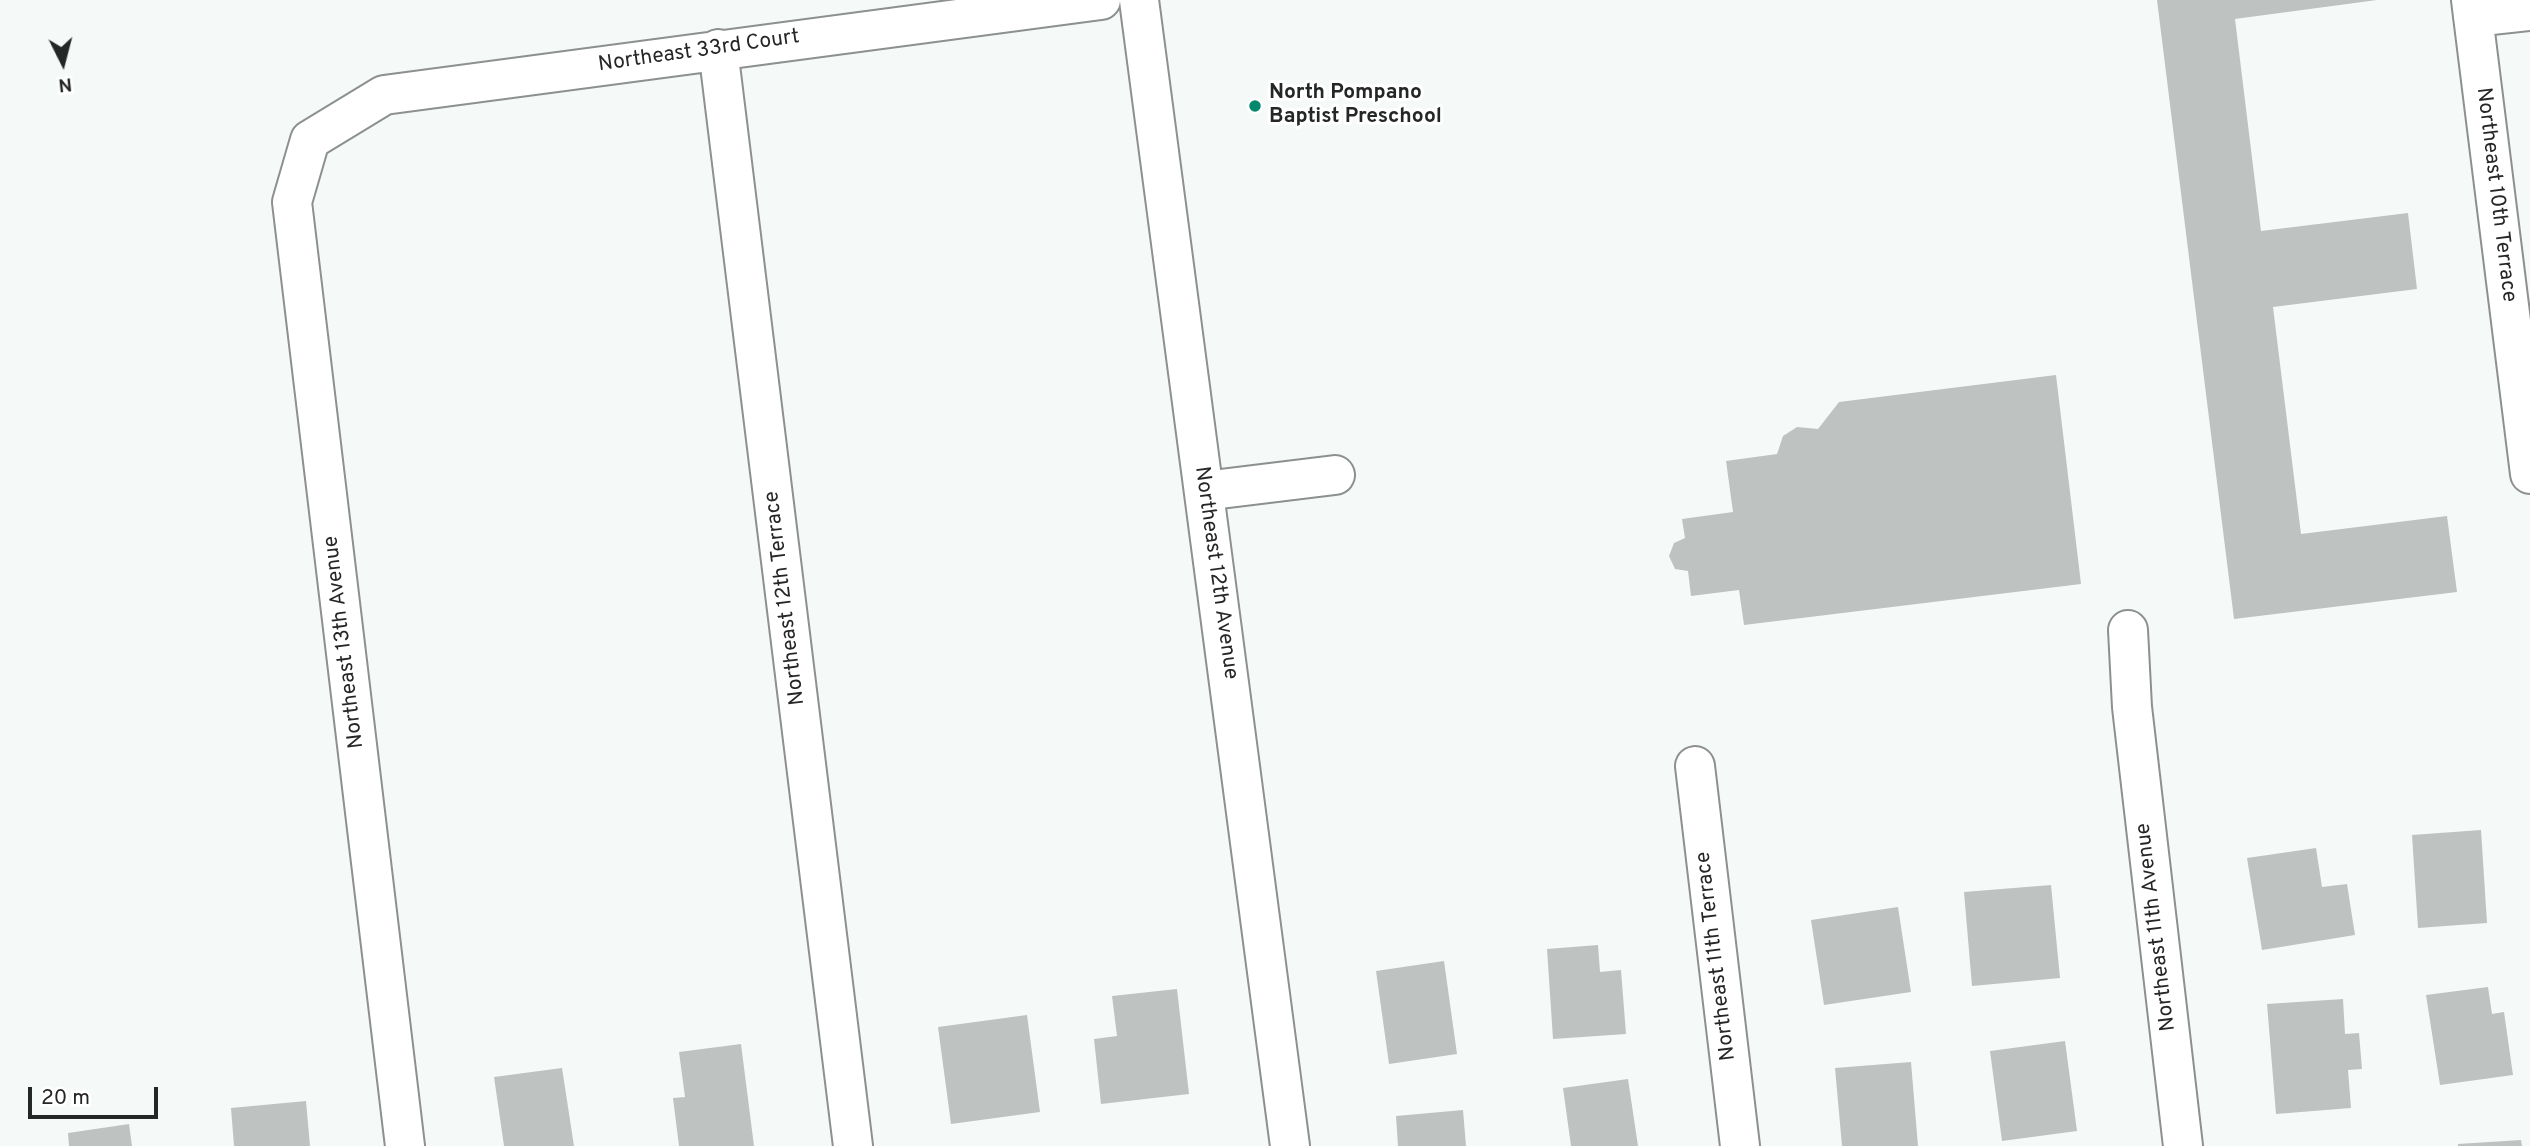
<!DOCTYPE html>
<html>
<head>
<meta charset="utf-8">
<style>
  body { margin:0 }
  #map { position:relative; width:2530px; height:1146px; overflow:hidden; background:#f5faf8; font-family:Overpass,sans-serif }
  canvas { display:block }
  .north { position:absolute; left:28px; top:28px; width:70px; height:70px; -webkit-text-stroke:5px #fff; paint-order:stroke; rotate:174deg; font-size:19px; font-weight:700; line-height:28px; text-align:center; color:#252726 }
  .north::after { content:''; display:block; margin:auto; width:24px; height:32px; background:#252726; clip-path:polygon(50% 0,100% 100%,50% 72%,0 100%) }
  .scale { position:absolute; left:28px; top:1087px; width:130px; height:32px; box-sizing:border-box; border:4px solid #252726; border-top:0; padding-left:9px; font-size:21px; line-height:24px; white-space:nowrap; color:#252726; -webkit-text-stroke:5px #fff; paint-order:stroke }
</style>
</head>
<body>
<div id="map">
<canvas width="2530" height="1146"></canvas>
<div class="north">N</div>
<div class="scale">20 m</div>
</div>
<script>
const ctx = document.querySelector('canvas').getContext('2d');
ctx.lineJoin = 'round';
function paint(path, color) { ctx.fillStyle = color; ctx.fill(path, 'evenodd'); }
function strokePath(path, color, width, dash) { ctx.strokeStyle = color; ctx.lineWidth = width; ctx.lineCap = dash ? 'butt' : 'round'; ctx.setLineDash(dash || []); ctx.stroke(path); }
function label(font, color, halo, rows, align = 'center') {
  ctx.font = font + ' Overpass,sans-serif'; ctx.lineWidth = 6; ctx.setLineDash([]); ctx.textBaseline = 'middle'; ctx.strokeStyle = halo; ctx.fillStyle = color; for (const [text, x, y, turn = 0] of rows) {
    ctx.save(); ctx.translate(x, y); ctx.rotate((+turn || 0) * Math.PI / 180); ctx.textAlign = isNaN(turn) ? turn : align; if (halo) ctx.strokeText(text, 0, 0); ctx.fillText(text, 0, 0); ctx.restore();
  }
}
paint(new Path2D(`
  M2157,0H2377L2235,19L2261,231L2408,213L2417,289L2273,307L2301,534L2447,516L2457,592L2234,619Z
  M2056,375L2081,584L1744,625L1739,590L1691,596L1688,571L1675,569L1669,556L1674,543L1685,538L1682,519L1733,512L1726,461L1777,454L1783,436L1797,427L1818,429L1839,402Z
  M2481,830L2487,923L2418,928L2412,835Z
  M2316,848L2322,887L2347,884L2355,935L2262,950L2247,858Z
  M2051,885L2060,978L1972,986L1964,892Z
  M1898,907L1911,992L1824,1005L1811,920Z
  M1598,945L1600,972L1621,970L1626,1034L1553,1039L1547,949Z
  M1444,961L1457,1054L1389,1064L1376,971Z
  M2488,987L2492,1014L2504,1012L2513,1075L2440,1085L2426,995Z
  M1177,989L1189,1094L1101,1104L1094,1039L1117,1036L1112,996Z
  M2343,999L2345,1034L2359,1033L2362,1069L2348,1070L2351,1108L2276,1114L2267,1004Z
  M1027,1015L1040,1112L951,1124L938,1027Z
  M2065,1041L2077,1131L2002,1141L1990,1051Z
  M741,1044L754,1146H679L673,1098L685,1097L679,1052Z
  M1911,1062L1918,1146H1842L1835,1068Z
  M562,1068L574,1146H504L494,1077Z
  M1628,1079L1638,1146H1571L1563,1088Z
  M306,1101L310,1146H234L231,1108Z
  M1463,1110L1466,1146H1398L1396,1116Z
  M129,1124L132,1146H69L68,1133Z
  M2521,1140L2522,1146H2458V1144Z`), '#bec3c1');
const minor = new Path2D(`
  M1139,0L1290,1146
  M2471,0L2530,474
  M2473,17L2530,11
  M718,49L853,1146
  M1204,491L1335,475
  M2128,630L2132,707L2183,1146
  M1695,766L1740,1146
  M405,1146L292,202L310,140L384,95L1101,0`);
strokePath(minor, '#8c908f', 42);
strokePath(minor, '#fff', 38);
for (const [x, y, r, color] of [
  [1255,106,7,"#03886d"]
]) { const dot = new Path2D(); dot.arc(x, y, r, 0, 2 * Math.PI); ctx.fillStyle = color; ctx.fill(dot); strokePath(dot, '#fff', 2.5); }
label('21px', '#252726', '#fff', [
  ["Northeast 33rd Court",699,52,-8],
  ["Northeast 10th Terrace",2495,195,83],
  ["Northeast 12th Avenue",1215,573,82],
  ["Northeast 12th Terrace",786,598,-97],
  ["Northeast 13th Avenue",345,642,-97],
  ["Northeast 11th Avenue",2157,927,-97],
  ["Northeast 11th Terrace",1717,956,-97]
]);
label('bold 21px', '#252726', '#fff', [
  ["North Pompano",1269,94],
  ["Baptist Preschool",1269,118]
], 'left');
</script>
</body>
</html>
